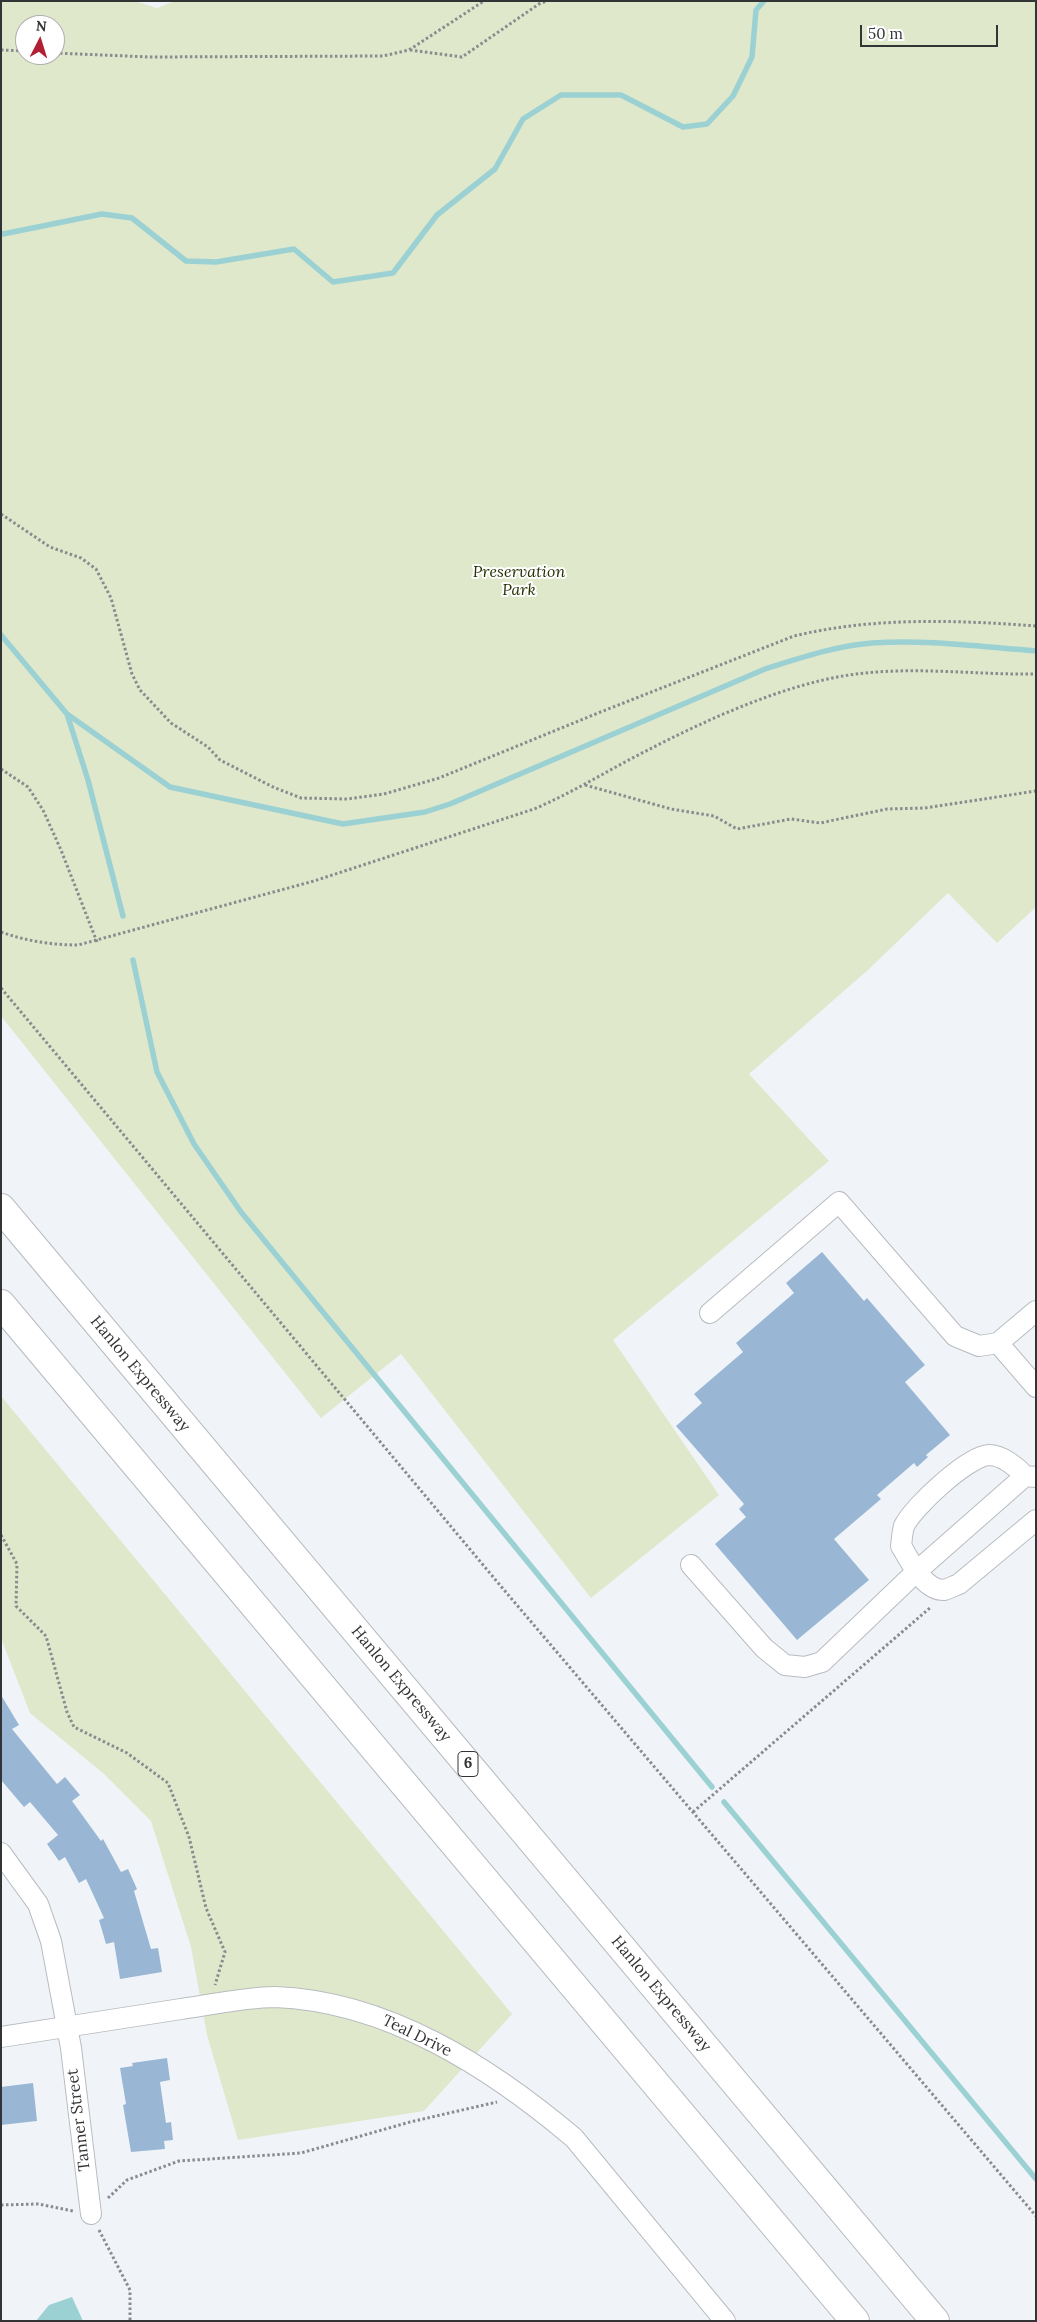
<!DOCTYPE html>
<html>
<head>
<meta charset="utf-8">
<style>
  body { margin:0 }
  #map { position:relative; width:1037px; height:2322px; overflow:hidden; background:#f0f4f8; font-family:Lora,serif }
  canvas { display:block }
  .frame { position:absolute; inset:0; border:2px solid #333436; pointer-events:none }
  .north { position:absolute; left:15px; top:15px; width:50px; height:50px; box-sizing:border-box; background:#fff; border:1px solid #adaeaf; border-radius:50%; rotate:5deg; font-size:14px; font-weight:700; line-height:20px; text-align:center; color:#333436 }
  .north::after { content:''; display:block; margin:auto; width:18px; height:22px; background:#b21f34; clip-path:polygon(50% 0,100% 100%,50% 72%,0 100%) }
  .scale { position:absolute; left:860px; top:25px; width:138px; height:22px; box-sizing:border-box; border:2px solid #333436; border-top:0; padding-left:6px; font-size:15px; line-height:18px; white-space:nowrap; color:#333436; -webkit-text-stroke:4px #fff; paint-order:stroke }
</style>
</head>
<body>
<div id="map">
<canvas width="1037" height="2322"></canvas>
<div class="frame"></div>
<div class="north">N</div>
<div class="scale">50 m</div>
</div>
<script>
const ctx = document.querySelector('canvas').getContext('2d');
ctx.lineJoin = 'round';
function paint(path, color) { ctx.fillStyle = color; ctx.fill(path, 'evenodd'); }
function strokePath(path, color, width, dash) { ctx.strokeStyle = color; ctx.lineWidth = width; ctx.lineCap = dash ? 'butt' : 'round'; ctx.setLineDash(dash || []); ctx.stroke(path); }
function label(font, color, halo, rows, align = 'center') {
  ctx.font = font + ' Lora,serif'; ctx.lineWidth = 4; ctx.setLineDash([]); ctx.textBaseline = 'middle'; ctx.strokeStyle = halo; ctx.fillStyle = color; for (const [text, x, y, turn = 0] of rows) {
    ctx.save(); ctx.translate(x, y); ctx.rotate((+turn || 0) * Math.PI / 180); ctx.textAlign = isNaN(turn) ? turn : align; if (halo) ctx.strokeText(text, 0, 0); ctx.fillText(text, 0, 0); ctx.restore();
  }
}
paint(new Path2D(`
  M1,1H135L157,8L175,1H1036V907L997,943L948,893L869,969L749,1074L829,1161L613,1340L719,1495L591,1598L401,1354L321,1418L1,1016ZM25,25H55V55H25Z
  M1,1396L512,2014L424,2111L238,2140L207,2035L191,1947L151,1821L104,1774L30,1713L1,1638Z`), '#dfe8cb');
paint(new Path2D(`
  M72,2297L83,2321H36L49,2305Z`), '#9cd1d4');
strokePath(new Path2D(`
  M1,233L3,234L102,214L132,218L186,261L216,262L294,249L333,282L393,273L437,215L495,169L523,119L561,95H621L683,127L707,124L733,96L752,57L756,10L764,1
  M1,635L67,714L170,787L343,824L425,812L450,804L765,669C800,658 835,646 872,643C926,639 982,647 1036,651
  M67,714L88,780L123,916
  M133,960L157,1072L194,1144L241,1212L712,1787
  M724,1802L1036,2179`), '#9cd1d4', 5.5);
paint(new Path2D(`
  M822,1252L864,1301L867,1298L925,1365L905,1382L950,1435L926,1455L928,1457L917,1467L914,1463L877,1495L881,1499L834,1539L869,1580L797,1640L715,1544L746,1517L739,1509L744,1504L676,1426L702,1403L694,1394L743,1352L736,1343L794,1293L786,1283Z
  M1,1695L19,1725L12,1729L57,1784L65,1777L80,1795L72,1801L101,1841L103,1839L121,1872L128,1869L137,1889L134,1891L151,1949L158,1948L162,1972L120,1979L114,1942L106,1944L99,1920L104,1918L86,1879L79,1883L65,1857L59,1861L47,1844L58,1835L30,1802L24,1807L1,1780Z
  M167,2058L170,2080L160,2082L166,2123L171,2122L173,2140L164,2141L165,2149L131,2152L123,2105L126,2104L120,2068L133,2066L132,2063Z
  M33,2083L37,2121L1,2125V2087Z`), '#99b7d5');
const minor = new Path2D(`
  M710,1313L839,1202L955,1336L979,1346L998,1343L1036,1387
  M998,1343L1036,1311
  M1025,1476C1017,1467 1002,1455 989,1455C968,1456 913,1507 904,1526C902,1533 902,1539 901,1546C910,1560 923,1590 944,1590C948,1589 954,1586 959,1584L1036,1520
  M691,1565L764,1648L785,1665L805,1667L822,1662L917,1571L1025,1476L1036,1477
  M1,1853L38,1904L51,1941L71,2048L91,2214
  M1,2037C61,2028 121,2018 181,2009C208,2005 248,1997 275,1997C387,2001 490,2067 574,2138L725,2321`);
const highway = new Path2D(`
  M1,1208L935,2321
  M1,1304L855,2321`);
strokePath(minor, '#b8bcc0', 22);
strokePath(highway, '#b8bcc0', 30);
strokePath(new Path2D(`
  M1,50L25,51
  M410,50L462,57L539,4L547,1
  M55,53L149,57L383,56L409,50L484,1
  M1,514L50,547L81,558L96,569L111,598L132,674L140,690L171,723L208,747L220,760L273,787L301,798L347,799L384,794L439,778L598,713L794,636C873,617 955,620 1036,626
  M1,769L28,787L43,810L61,850L97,942
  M585,785L671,809L714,816L737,829L791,819L820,823L887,809L925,808L1036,791
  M1,932C26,941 52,945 78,945L314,881L534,809C574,792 610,769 648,750C706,720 779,687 843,676C907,665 972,675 1036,674
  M1,988L499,1584L1036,2216
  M1,1535L17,1564L16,1606L46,1636L67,1712L74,1727L127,1753L168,1783L189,1837L206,1908L225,1952L215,1985
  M693,1812L931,1607
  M108,2198L127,2180L179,2161L301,2153L410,2122L497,2102
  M1,2205L38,2204L73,2211
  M99,2230L130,2290V2321`), '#898b8e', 3, [2.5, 2.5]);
strokePath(minor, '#fff', 20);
strokePath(highway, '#fff', 28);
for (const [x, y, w] of [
  [468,1764,20]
]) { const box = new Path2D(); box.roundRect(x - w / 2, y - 12.5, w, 25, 4); ctx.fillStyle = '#fff'; ctx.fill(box); strokePath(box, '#333436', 1); }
label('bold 15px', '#333436', null, [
  ["6",468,1764]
]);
label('italic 16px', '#252f01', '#fff', [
  ["Preservation",519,572],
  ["Park",519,590]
]);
label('16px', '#333436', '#fff', [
  ["Hanlon Expressway",140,1374,50],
  ["Hanlon Expressway",401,1684,50],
  ["Hanlon Expressway",661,1994,50],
  ["Teal Drive",417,2036,26],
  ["Tanner Street",79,2120,-97]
]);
</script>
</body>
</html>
